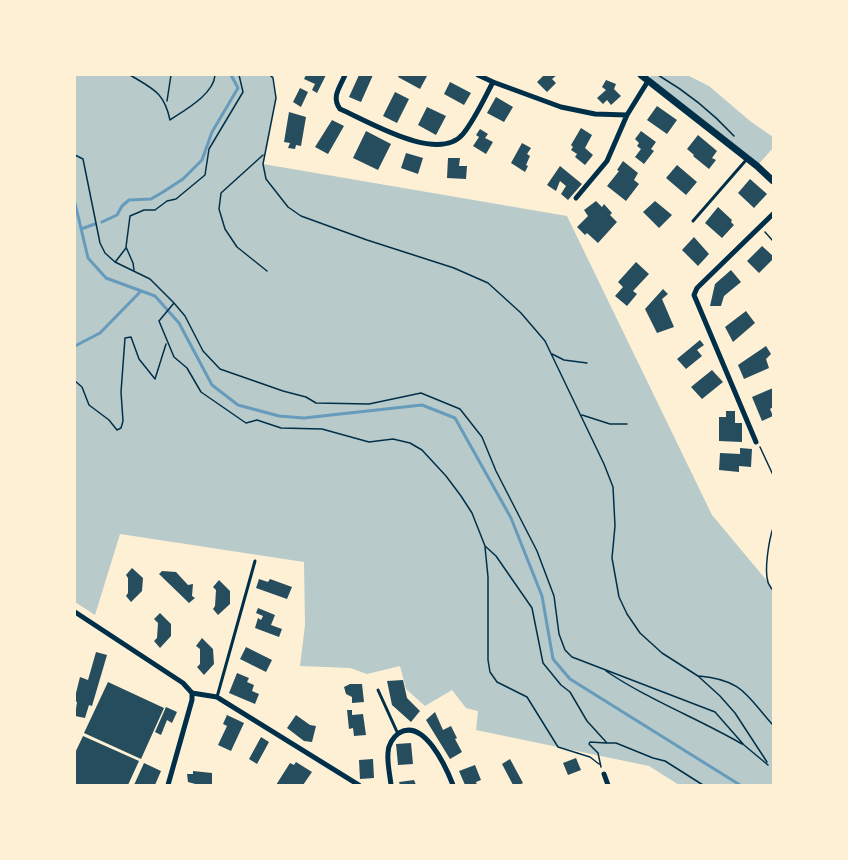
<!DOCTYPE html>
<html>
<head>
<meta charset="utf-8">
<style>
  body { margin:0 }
  #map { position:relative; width:848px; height:860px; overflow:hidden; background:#fdf0d5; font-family:"IBM Plex Sans",sans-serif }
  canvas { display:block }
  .frame { position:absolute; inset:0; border:76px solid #fdf0d5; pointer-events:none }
</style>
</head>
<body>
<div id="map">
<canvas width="848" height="860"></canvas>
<div class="frame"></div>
</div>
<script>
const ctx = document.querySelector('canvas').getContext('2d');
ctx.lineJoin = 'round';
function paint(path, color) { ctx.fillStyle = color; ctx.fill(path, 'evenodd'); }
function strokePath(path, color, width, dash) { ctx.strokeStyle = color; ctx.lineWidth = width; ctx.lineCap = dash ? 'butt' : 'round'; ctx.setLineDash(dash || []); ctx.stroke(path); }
paint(new Path2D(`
  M75,75H275L273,78L276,98L263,164L567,216L712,515L773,588V785H679L649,766L476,730L478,711L466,708L452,690L425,706L406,689L400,666L367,674L350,668L300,666L305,625L304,562L120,534L95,615L75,602Z
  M649,75H687L709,86L750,121L773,137V148L757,166L648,81L651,78Z`), '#b9caca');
strokePath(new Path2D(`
  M75,203L88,258L106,278L155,296L179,323L212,385L238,405L279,416L304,418L422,405L455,418L511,518L542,596L553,659L570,679L740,785
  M102,222L117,215L122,206L129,200L151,199L163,192L183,179L202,160L212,132L238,88L231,75
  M81,229L95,224
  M75,346L100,333L141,291`), '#669bbc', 3);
paint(new Path2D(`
  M306,75H326L317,93L312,90L315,84L304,79Z
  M359,75H373L361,102L349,97Z
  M399,75H426L427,76L420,89L398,77Z
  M544,75H557L552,79L556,83L547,92L537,82Z
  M606,80L616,84L614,89L621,96L611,105L607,100L603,104L597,98L606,90L602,87Z
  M450,82L471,93L464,105L444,94Z
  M300,88L308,92L301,107L293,102Z
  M395,92L409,99L397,123L383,116Z
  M496,97L513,107L504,122L487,113Z
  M657,106L677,120L667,134L647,120Z
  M427,107L446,116L436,135L418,125Z
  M289,112L306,117L301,146L296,145L295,149L288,148L290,143L284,142Z
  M332,120L344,126L328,154L315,147Z
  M581,128L592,135L585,148L593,155L585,165L575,157L577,154L571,150L573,147L571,145Z
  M480,129L488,134L485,138L493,142L486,154L473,146L479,137L476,135Z
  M366,131L391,144L378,170L353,158Z
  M641,131L656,142L651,149L654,151L644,164L635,157L641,149L637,146L639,143L635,139Z
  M698,135L717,151L712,158L716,160L709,169L693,156L694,155L687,149Z
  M522,143L531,148L527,154L530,156L526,165L528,166L525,172L511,163Z
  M406,153L423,158L418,174L401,168Z
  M448,158H460L459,166H467L466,179L447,178Z
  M623,161L638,173L634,180L639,184L626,201L607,186L619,171L617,170Z
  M677,165L697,182L686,195L666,178Z
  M560,166L582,184L568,200L561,194L566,186L560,181L556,191L547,185Z
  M750,179L767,194L754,208L738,193Z
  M596,201L602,207L604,204L612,213L610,215L617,222L598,243L587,233L585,235L577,227L588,216L584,210Z
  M655,201L672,215L659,228L643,212Z
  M718,207L732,220L731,222L734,225L722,238L705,223Z
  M694,237L709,254L698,266L682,250Z
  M762,246L773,256V259L759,273L747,261Z
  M636,262L649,274L633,291L637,294L627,306L615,296L623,287L618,282Z
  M731,270L741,282L724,296L721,306H710L715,284Z
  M663,289L668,294L662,299L674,327L657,333L645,309Z
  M746,311L755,323L733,342L725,327Z
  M700,340L704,345L697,350L702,356L686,369L677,359Z
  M766,346L771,354L766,359L769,368L744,379L738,365Z
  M712,370L723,382L702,399L691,387Z
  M773,388V407L770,409L773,416L762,421L752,397Z
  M726,411H735V423H742V442L719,441V417H726Z
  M740,448L752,449L751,467L739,466V472L719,470L720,453L740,454Z
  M132,568L143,578L142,591L131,602L126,596L128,593V578L126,575Z
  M162,571L176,572L188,585L193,584L192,596L195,598L189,603L159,574Z
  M259,579L268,582L270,579L292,587L287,599L256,588Z
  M219,580L230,591V604L218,615L213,609L215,606L216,590L213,587Z
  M258,608L275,615L271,625L282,629L279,637L255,628L258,618L261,620L263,616L256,613Z
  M160,613L171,624V636L160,648L154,641L157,638L158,623L154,619Z
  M202,638L213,649L214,664L204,675L197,667L200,664V649L196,646Z
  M246,647L272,660L266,672L240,659Z
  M96,652L107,655L92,706L89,705L85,718L75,716L77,702L75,701V697L80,677L88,680Z
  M237,673L249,678L247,682L254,685L252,691L259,694L255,704L229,693Z
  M403,680L407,698L420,711L411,722L392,705L387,681Z
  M108,682L164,708L141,759L84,733Z
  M350,684H362L364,702L352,703V697L346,694L344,687Z
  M166,707L177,712L172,723L167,720L161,735L155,732Z
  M347,710H352V715L363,714L366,735L354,736L353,728L349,729Z
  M435,712L443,730L451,726L457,738L455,739L462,752L450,759L426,720Z
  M227,715L244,723L231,751L218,745L227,726L223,724Z
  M296,715L310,725L316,726L312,742L304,741L287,728Z
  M83,736L139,761L128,785H75V753Z
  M261,737L269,742L257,764L249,759Z
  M411,743L413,764L398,765L396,744Z
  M576,758L581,770L568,775L563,763Z
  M373,759L374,778L360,779L359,760Z
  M510,759L523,783L519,785H513L502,764Z
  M296,762L312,772L303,785H276L290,763L294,765Z
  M144,763L161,771L155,785H134Z
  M475,765L481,780L476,782L477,785H465L459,771Z
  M193,771L212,773V785H199L188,782L187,774H193Z
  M414,780L416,785H400L399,782Z`), '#264d5e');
strokePath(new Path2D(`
  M130,75C153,89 164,92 170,120C185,110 214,94 215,75
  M270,75L273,78L276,98L263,164L266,179L288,207L301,216L367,240L454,268L488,283L521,313L545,341L604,464L613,487L615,526L612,558L619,597L627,614L640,633L662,653L698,676L720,696L735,713L767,762
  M658,75C687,92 711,111 734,136
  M167,101L171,75
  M75,155L83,159L100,243L105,253L115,262L150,279L174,303L185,316L203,351L220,369L283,391L306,397L316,403L369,404L421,393L460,409L482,437L496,471L537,551L554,596L559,634L565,650L572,657L715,712L744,745L768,765
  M263,155L221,193L219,209L225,229L237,247L267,271
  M765,232L773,241
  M116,261L126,248
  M134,270L133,263L126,247L130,216L144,210H155L167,201L176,199L205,175L209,149L243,92L239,75
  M174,303L159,321L174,357L187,368L201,392L243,421L246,423L257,420L281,428L322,429L369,442L393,439L410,443L422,450L446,476L461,496L472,513L485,546L496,556L532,608L543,663L561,685L570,692L587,721L607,743H616L653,758L665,761L703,785
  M552,354L564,360L587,363
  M75,381L82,387L89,405L109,420L117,430L121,428L123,421L121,392L125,338L131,337L139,359L155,379L166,344
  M582,415L610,424H627
  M760,447L773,475
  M773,528C769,540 764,570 768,582C768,583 772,590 773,590
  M485,547L488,577V660L490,672L497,682L527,697L558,747L590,757L599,764
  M606,671C649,700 697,718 742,744
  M699,676C743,680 746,695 773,725
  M601,767L598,753L589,744L590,742L606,743`), '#003049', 1.5);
strokePath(new Path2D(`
  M693,221L747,159
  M378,690L398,734
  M217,697L255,561`), '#003049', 3);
strokePath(new Path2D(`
  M345,75C340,87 331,97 340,109C368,121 438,164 463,134C475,119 484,99 493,82L478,75
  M493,82L561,107L595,114L627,115
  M576,198L607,161L627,115L648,81
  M756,442L694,295L697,288L773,214
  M75,612L183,683L192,693L217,697L359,785
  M604,774L608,785
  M168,785L192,700V693
  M391,785C390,775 387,763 388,753C388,745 393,737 399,733C424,718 446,767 453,785`), '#003049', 5);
strokePath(new Path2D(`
  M641,75L757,166L773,181`), '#003049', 7);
</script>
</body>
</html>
